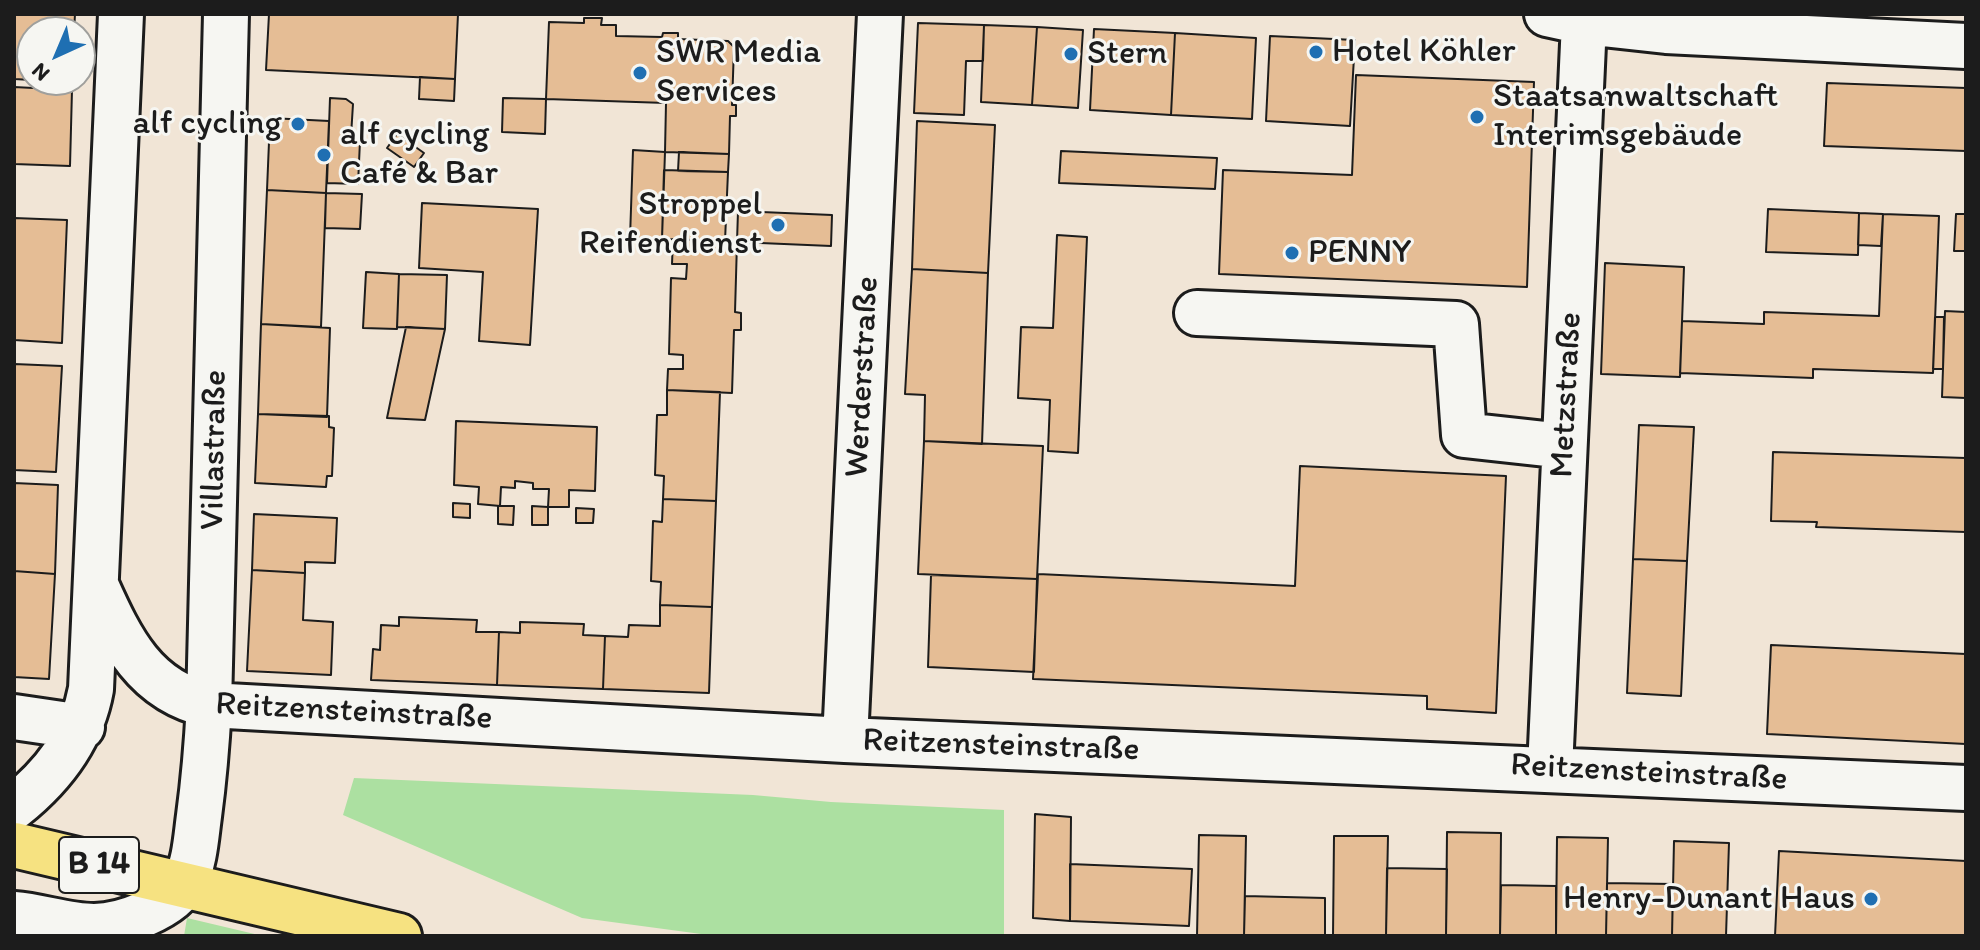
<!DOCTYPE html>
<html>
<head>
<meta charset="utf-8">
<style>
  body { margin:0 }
  #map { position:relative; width:1980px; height:950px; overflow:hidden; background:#f1e5d6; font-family:Itim,sans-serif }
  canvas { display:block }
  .frame { position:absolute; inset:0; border:16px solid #1c1c1c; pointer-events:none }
  .north { position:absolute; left:16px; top:16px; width:80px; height:80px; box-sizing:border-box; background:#f6f6f2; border:2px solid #9f9f9c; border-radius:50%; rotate:224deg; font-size:22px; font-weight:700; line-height:32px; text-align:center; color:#1c1c1c }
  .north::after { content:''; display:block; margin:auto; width:28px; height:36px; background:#1f6fb2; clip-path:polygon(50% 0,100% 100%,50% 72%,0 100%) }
</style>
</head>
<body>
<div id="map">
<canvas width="1980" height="950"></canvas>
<div class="frame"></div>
<div class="north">N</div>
</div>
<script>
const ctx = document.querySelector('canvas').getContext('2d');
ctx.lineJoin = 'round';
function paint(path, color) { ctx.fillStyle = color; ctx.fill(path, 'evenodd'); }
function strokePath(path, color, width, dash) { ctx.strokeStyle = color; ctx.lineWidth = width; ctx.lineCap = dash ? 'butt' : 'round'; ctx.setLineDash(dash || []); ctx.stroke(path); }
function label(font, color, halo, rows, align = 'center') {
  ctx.font = font + ' Itim,sans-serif'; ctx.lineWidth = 6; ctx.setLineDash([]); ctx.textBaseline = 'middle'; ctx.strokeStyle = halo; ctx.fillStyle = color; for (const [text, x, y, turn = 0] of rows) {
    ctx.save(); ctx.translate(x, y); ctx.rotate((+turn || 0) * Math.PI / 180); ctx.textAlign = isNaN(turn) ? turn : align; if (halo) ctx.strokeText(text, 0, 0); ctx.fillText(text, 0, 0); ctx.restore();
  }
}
paint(new Path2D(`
  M354,778L753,795L831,802L1004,810V936H716L582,918L343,815Z
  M187,918L263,936H184Z`), '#ace0a1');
const building = new Path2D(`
  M14,14H75L74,32H32V80L14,79Z
  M269,14H458L455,79L266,70Z
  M584,18H602L601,25H616V36L662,37L663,33H678V39L728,41L734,47L732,105H736V116H730L729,154L665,152L666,103L546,99L549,22L584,23Z
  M918,23L984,25L983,61H966L964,115L914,113Z
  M984,25L1037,27L1032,105L981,102Z
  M1037,27L1083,30L1078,108L1032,105Z
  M1094,29L1175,33L1171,115L1090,110Z
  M1175,33L1256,38L1252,119L1171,115Z
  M1270,36L1355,40L1350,126L1266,121Z
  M1356,75L1534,82L1527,287L1219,274L1223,170L1352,175Z
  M420,77L455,79L454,101L419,99Z
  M1827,83L1966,88V151L1824,146Z
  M14,87L72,90L70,166L14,164Z
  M330,98L346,99L353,104L351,136L360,141L358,184L327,183Z
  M503,98L546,99L545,134L502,132Z
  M270,118L329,121L326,193L267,190Z
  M917,121L995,125L988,273L912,269Z
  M397,134L424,153L414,167L387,148Z
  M633,150L665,152L662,239L630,238Z
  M1061,151L1217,158L1215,189L1059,183Z
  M679,152L729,154L728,172L678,171Z
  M664,170L728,172L725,241L662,239Z
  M267,190L326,193L321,327L261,324Z
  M326,193L362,194L360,229L325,228Z
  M422,203L538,209L530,345L479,341L483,272L419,268Z
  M1768,209L1859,213L1858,255L1766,252Z
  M738,211L832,215L831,246L737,242Z
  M1859,213L1883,214L1881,246L1858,245Z
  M1883,214L1939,216L1933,373L1813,369V378L1680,373L1682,321L1764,324V312L1879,316Z
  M1956,214H1966V251H1954Z
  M14,218L67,220L62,343L14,340Z
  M1057,235L1087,237L1078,453L1048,451L1050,400L1018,398L1021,327L1053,328Z
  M673,239L737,242L735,312L741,313V330H734L732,393L667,390L668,369H683V355L669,354L671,278L686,279L687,264H672Z
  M1605,263L1684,267L1680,377L1601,374Z
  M912,269L988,273L982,444L924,441L925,395L905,394Z
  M366,272L399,274L397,329L363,328Z
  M399,274L447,275L445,329L397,327Z
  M1945,311L1966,312V398L1942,397Z
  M1935,317H1944L1943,369H1933Z
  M261,324L330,328L327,417L258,414Z
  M406,327L445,329L425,420L387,418Z
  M14,364L62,366L56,472L14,470Z
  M667,390L720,392L716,501L663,499L664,476L655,475L657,415H667Z
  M258,414L329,416V427L334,428L332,476H327L326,487L255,483Z
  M456,421L597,427L595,491L569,490V507H548L549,489H533V483L515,481V488L501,487L500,506L478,504L479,487L454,485Z
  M1639,425L1694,427L1687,561L1633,559Z
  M924,441L1043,446L1037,579L918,574Z
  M1773,452L1966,458V532L1816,527L1817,522L1771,521Z
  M1300,466L1506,476L1496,713L1427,709V696L1033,679L1038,574L1295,586Z
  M14,483L58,485L55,574L14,571Z
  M663,499L716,501L712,607L660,605L661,582L651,581L653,521L662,522Z
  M453,503L470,504V518L453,517Z
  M498,506H514L513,525L498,524Z
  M532,506L548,507V525H532Z
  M576,508L594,509L593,523H576Z
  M254,514L337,518L335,563L305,562V573L252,570Z
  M1633,559L1687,561L1681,696L1627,693Z
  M252,570L305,573L303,620L333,622L331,675L247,671Z
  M14,571L55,574L49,679L14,677Z
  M931,575L1037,579L1034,672L928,667Z
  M660,605L712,607L709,693L603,689L605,636L628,637L629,625L660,626Z
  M399,617L477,620L476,632H499L497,685L371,680L373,649L380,650L381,625L399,626Z
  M520,622L584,624L583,635L605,636L603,689L497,685L499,632L520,633Z
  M1771,645L1966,654V744L1767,734Z
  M1035,814L1071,817L1070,921L1033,918Z
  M1447,832L1501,833L1500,936H1446Z
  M1199,835L1246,836L1244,936H1197Z
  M1334,836H1388L1386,936H1333Z
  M1557,837L1608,838L1606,936H1556Z
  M1674,841L1729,843L1726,936H1672Z
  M1779,851L1966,861V936H1775Z
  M1070,864L1192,869L1189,926L1070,921Z
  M1387,868L1447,869L1446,936H1386Z
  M1607,883L1673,884L1672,936H1606Z
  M1501,885L1556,886V936H1500Z
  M1245,896L1325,898V936H1244Z`);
paint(building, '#e5bd95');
strokePath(building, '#1c1c1c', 2);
const minor = new Path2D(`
  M1547,14L1584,22L1666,31L1966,46
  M1197,313L1456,324L1464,435L1564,446
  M96,585C121,641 145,691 209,705L845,740L1966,788
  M14,717L82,727
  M845,740L880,14
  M1550,769L1584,22
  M14,807C53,776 82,739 91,689L121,14
  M14,914C41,916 67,926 94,926C121,926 173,908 185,882C195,861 196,838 199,816C204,779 207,742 209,705L226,14`);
const major = new Path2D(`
  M14,845L399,936`);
strokePath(minor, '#1c1c1c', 50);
strokePath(major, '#1c1c1c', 50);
strokePath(minor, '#f6f6f2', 44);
strokePath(major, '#f6e281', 44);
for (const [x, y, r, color] of [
  [1316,52,8,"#1f6fb2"],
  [1071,54,8,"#1f6fb2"],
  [640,73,8,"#1f6fb2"],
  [1477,117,8,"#1f6fb2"],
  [298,124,8,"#1f6fb2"],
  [324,155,8,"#1f6fb2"],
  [778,225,8,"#1f6fb2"],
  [1292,253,8,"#1f6fb2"],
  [1871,899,8,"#1f6fb2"]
]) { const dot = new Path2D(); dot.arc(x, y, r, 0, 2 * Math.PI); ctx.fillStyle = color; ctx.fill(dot); strokePath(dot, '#f6f6f2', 3); }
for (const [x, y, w] of [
  [99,865,80]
]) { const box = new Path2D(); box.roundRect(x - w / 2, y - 28, w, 56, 6); ctx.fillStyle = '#f6f6f2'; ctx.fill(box); strokePath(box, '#1c1c1c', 2); }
label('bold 32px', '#1c1c1c', null, [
  ["B 14",99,865]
]);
label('34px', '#1c1c1c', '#f6f6f2', [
  ["Hotel Köhler",1332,52],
  ["SWR Media",656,53],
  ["Services",656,92],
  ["Stern",1087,54],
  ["Staatsanwaltschaft",1493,97],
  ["Interimsgebäude",1493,136],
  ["alf cycling",282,124,"right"],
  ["alf cycling",340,135],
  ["Café & Bar",340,174],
  ["Stroppel",762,205,"right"],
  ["Reifendienst",762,244,"right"],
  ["PENNY",1308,253],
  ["Henry-Dunant Haus",1855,899,"right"]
], 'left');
label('34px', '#1c1c1c', '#f6f6f2', [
  ["Werderstraße",863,377,-87],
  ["Metzstraße",1567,395,-87],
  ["Villastraße",215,450,-89],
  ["Reitzensteinstraße",354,712,3],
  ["Reitzensteinstraße",1001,746,2],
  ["Reitzensteinstraße",1649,773,3]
]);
</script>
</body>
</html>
